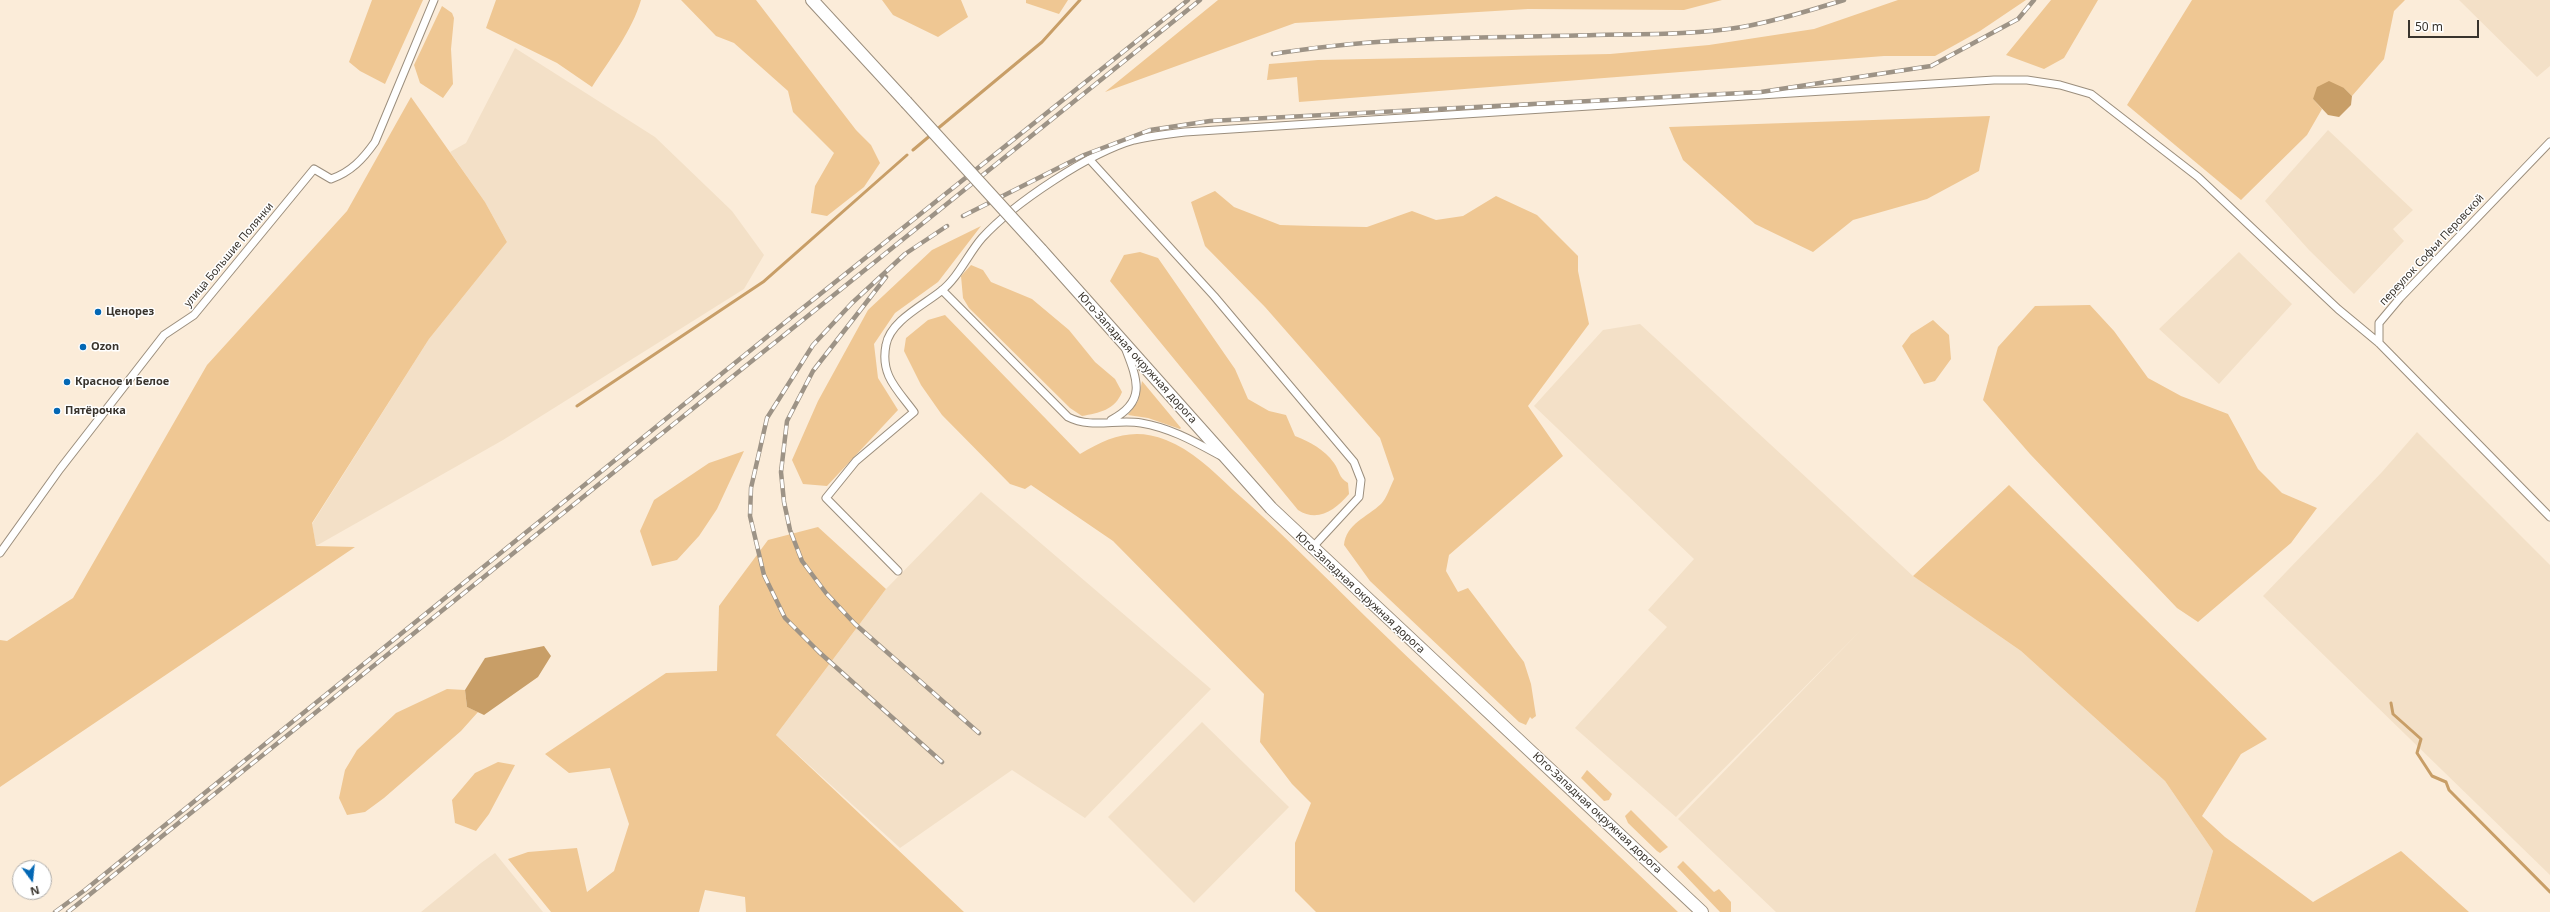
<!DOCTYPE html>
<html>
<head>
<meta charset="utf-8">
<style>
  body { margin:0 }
  #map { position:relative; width:2550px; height:912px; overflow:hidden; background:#fbecd9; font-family:"Noto Sans",sans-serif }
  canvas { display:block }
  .north { position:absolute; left:12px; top:860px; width:40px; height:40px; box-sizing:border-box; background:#fff; border:1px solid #b0aeab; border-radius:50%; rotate:165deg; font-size:11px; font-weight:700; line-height:16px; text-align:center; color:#39342d }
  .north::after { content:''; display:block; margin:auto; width:14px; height:18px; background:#0367b4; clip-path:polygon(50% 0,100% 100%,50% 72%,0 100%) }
  .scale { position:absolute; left:2408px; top:20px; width:71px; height:18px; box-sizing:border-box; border:2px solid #39342d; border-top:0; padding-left:5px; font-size:12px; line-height:14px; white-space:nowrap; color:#39342d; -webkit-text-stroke:3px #fff; paint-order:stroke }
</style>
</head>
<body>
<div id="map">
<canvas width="2550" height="912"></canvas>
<div class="north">N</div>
<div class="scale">50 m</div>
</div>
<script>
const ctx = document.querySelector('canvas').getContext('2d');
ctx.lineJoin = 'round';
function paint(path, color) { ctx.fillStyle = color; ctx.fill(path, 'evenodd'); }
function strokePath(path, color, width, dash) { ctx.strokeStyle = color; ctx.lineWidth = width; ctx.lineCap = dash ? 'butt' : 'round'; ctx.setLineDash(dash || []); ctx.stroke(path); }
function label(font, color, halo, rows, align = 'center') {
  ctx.font = font + ' "Noto Sans",sans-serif'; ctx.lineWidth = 3; ctx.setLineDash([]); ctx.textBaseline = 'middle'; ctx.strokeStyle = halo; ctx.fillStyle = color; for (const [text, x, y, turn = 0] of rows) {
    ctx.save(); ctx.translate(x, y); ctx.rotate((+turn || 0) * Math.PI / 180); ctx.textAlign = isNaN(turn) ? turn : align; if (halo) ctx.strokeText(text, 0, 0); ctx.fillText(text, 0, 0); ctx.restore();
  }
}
paint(new Path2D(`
  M2459,0H2550V66L2537,77Z
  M515,48L655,137L732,211L764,255L744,289L503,440L316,546L312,524L429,339L507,242L485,202L450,152L466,143Z
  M2328,130L2413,210L2393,229L2404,241L2354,294L2309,250L2265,201Z
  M2239,252L2292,304L2219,384L2159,329Z
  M1640,324L1913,576L2021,651L2165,781L2213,851L2195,912H1776L1678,819L1861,630L1676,817L1575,728L1667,627L1648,610L1694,559L1534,406L1603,330Z
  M2417,432L2550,565V875L2263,596L2382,472Z
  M981,492L1211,689L1085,818L1012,770L900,848L776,735L886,589Z
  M1202,722L1289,807L1194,903L1108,817Z
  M495,853L543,912H421L481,863Z`), '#f3e0c7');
paint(new Path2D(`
  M372,0H423L385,84L360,71L349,62Z
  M496,0H641C632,31 610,59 592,87L557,63L486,28Z
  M681,0H756L856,130L871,145L880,163L864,187L827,216L811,213L815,186L834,153L793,112L788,91L734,43L716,36Z
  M882,0H961L968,17L938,37L893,15Z
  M1026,0H1068L1059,14L1026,3Z
  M1218,0H1722L1684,10L1528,9L1295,23L1105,92Z
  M1898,0H2026L1980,31L1935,56H1884L1299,102L1297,77L1267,80L1269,64L1318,60L1610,54L1709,45L1814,29Z
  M2051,0H2098L2064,58L2044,69L2006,55Z
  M2192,0H2405L2394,11L2384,59L2352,96L2344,88L2313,99L2322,109L2307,135L2241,200L2127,105Z
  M442,6L452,13L454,18L451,49L453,84L443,98L420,83L414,65Z
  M411,97L485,202L507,242L429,339L312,523L316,546L355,547L0,787V640L7,641L73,598L207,365L347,211Z
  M1990,116L1979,171L1927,199L1853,220L1813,252L1755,224L1683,160L1669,127Z
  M1215,191L1234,207L1280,225L1313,226L1367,227L1412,211L1436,220L1463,216L1496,196L1537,215L1578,256V271L1589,324L1528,406L1563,456L1449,555L1446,571L1458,592L1468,588L1524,662L1531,684L1536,716L1532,719L1530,717L1526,725L1519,722L1370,581L1344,545C1346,524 1367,517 1381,504C1387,498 1390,487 1394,479L1380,438L1265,307L1205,246L1191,202Z
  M981,226L938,282L895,313L874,344L878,378L898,410L827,486L803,484L792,460L818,401L868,310L932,250Z
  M1140,252L1158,258L1235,369L1248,399L1269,411L1286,415L1295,436C1310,442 1324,449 1334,463C1340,471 1338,477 1348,483L1349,494C1335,510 1318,523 1298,510L1110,281L1124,255Z
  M971,265L983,270L991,282L1032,299L1069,330L1095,362L1115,379L1122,392C1115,410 1099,413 1082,416L1070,408L969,308L963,298L961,276Z
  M2090,305L2114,331L2148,378L2181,396L2228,414L2258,469L2282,493L2317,508L2291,543L2198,622L2177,608L2030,454L1983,400L1998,347L2035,306Z
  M945,315L1080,454C1109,437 1133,427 1166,440C1192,450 1212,470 1232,489C1279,530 1322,574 1367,618C1469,717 1575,813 1678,912H1316L1295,891V843L1311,803L1292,784L1260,742L1264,694L1113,541L1031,485L1025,489L1010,484L942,415L921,385L904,351L906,338L928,320Z
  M1933,320L1949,335L1951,359L1935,381L1924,384L1902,346L1911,334Z
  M1142,381L1181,428L1180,429L1148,418L1128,415L1138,401Z
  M744,451L717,509L699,536L677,560L652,566L640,531L654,500L709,463Z
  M2009,485L2267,739L2241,754L2202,816L2225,837L2313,902L2401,851L2469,912H2195L2213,851L2165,781L2021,651L1913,576Z
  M818,527L886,589L776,735L964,912H746L745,897L705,890L699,912H551L508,859L528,852L577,848L587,892L614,871L629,824L610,768L569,773L545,754L666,673L717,671L719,606L768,540Z
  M447,689L465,690L467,707L478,712L461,731L384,798L365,812L347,815L339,798L345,770L357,750L396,713Z
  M498,762L515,765L489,814L476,831L455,823L452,800L475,773Z
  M1587,770L1612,794L1609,800L1604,801L1581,778Z
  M1631,810L1668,847L1660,853L1657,851L1628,823L1625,816Z
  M1683,861L1714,892L1719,889L1731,902V912H1720L1677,867Z`), '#efc793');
paint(new Path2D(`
  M2329,81L2344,88L2352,96L2351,105L2339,117L2328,115L2313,99L2317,87Z
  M544,646L551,656L538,677L484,715L467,707L465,690L485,658Z`), '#c89e67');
strokePath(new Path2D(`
  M936,130L1042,42L1080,0
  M913,150L932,134
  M577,406L763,282L907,155
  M2391,703L2393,714L2421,739L2417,753L2432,776L2446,782L2449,790L2550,892`), '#c89e67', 3);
const minor = new Path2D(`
  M1090,160L1214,296L1354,462L1361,480L1359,497L1312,548
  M942,290L1068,417C1091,429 1116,419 1141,423C1171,428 1195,442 1221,456
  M2379,343V323L2400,298L2550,142
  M1111,420C1146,402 1138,381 1126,350
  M0,553L60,469L164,335L194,315L314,169L331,179C351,172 363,159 375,142L434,0
  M898,571L826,498L856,461L914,412C897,389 880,375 886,345C890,321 924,305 941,291C958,278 968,254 982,238C1014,203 1089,153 1134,140C1151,136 1168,134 1185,132L1994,80H2027L2060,85L2091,94L2198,177L2338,309L2379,343L2550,517`);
const trunk = new Path2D(`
  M812,0L906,102
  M1041,250L1271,508L1702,912`);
strokePath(minor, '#9b8e7d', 9);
strokePath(trunk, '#9b8e7d', 14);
strokePath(minor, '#fff', 7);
strokePath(trunk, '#fff', 12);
const rail = new Path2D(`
  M1273,54C1380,36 1487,38 1595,35C1644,34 1694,35 1742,27C1777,21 1811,10 1844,0
  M963,216L1084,155L1150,130L1210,121L1761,92L1931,66L2018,19L2034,0
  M886,277L813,371L787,421L781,472L784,502L790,530L802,561L826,593L855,624L979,733
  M942,762L819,652L785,618L764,575L750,516L751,488L767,418L813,345L852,303L905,254L947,226
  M55,912L85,890L799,311L1188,0
  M68,912L1200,0`);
strokePath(rail, '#9d9386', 4.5);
strokePath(rail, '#fff', 3, [9]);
const trunkBridge = new Path2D(`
  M906,102L1041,250`);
strokePath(trunkBridge, '#9b8e7d', 14, []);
strokePath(trunkBridge, '#fff', 12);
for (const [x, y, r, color] of [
  [98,312,4,"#0367b4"],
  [83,347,4,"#0367b4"],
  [67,382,4,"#0367b4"],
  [57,411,4,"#0367b4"]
]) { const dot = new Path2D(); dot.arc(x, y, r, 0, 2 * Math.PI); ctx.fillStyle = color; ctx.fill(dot); strokePath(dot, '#fff', 1.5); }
label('11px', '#39342d', '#fff', [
  ["переулок Софьи Перовской",2432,250,-47],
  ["улица Большие Полянки",229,255,-50],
  ["Юго-Западная окружная дорога",1137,358,48],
  ["Юго-Западная окружная дорога",1360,593,43],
  ["Юго-Западная окружная дорога",1597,813,43]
]);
label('bold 11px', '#39342d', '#fff', [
  ["Ценорез",106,312],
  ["Ozon",91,347],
  ["Красное и Белое",75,382],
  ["Пятёрочка",65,411]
], 'left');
</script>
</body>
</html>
